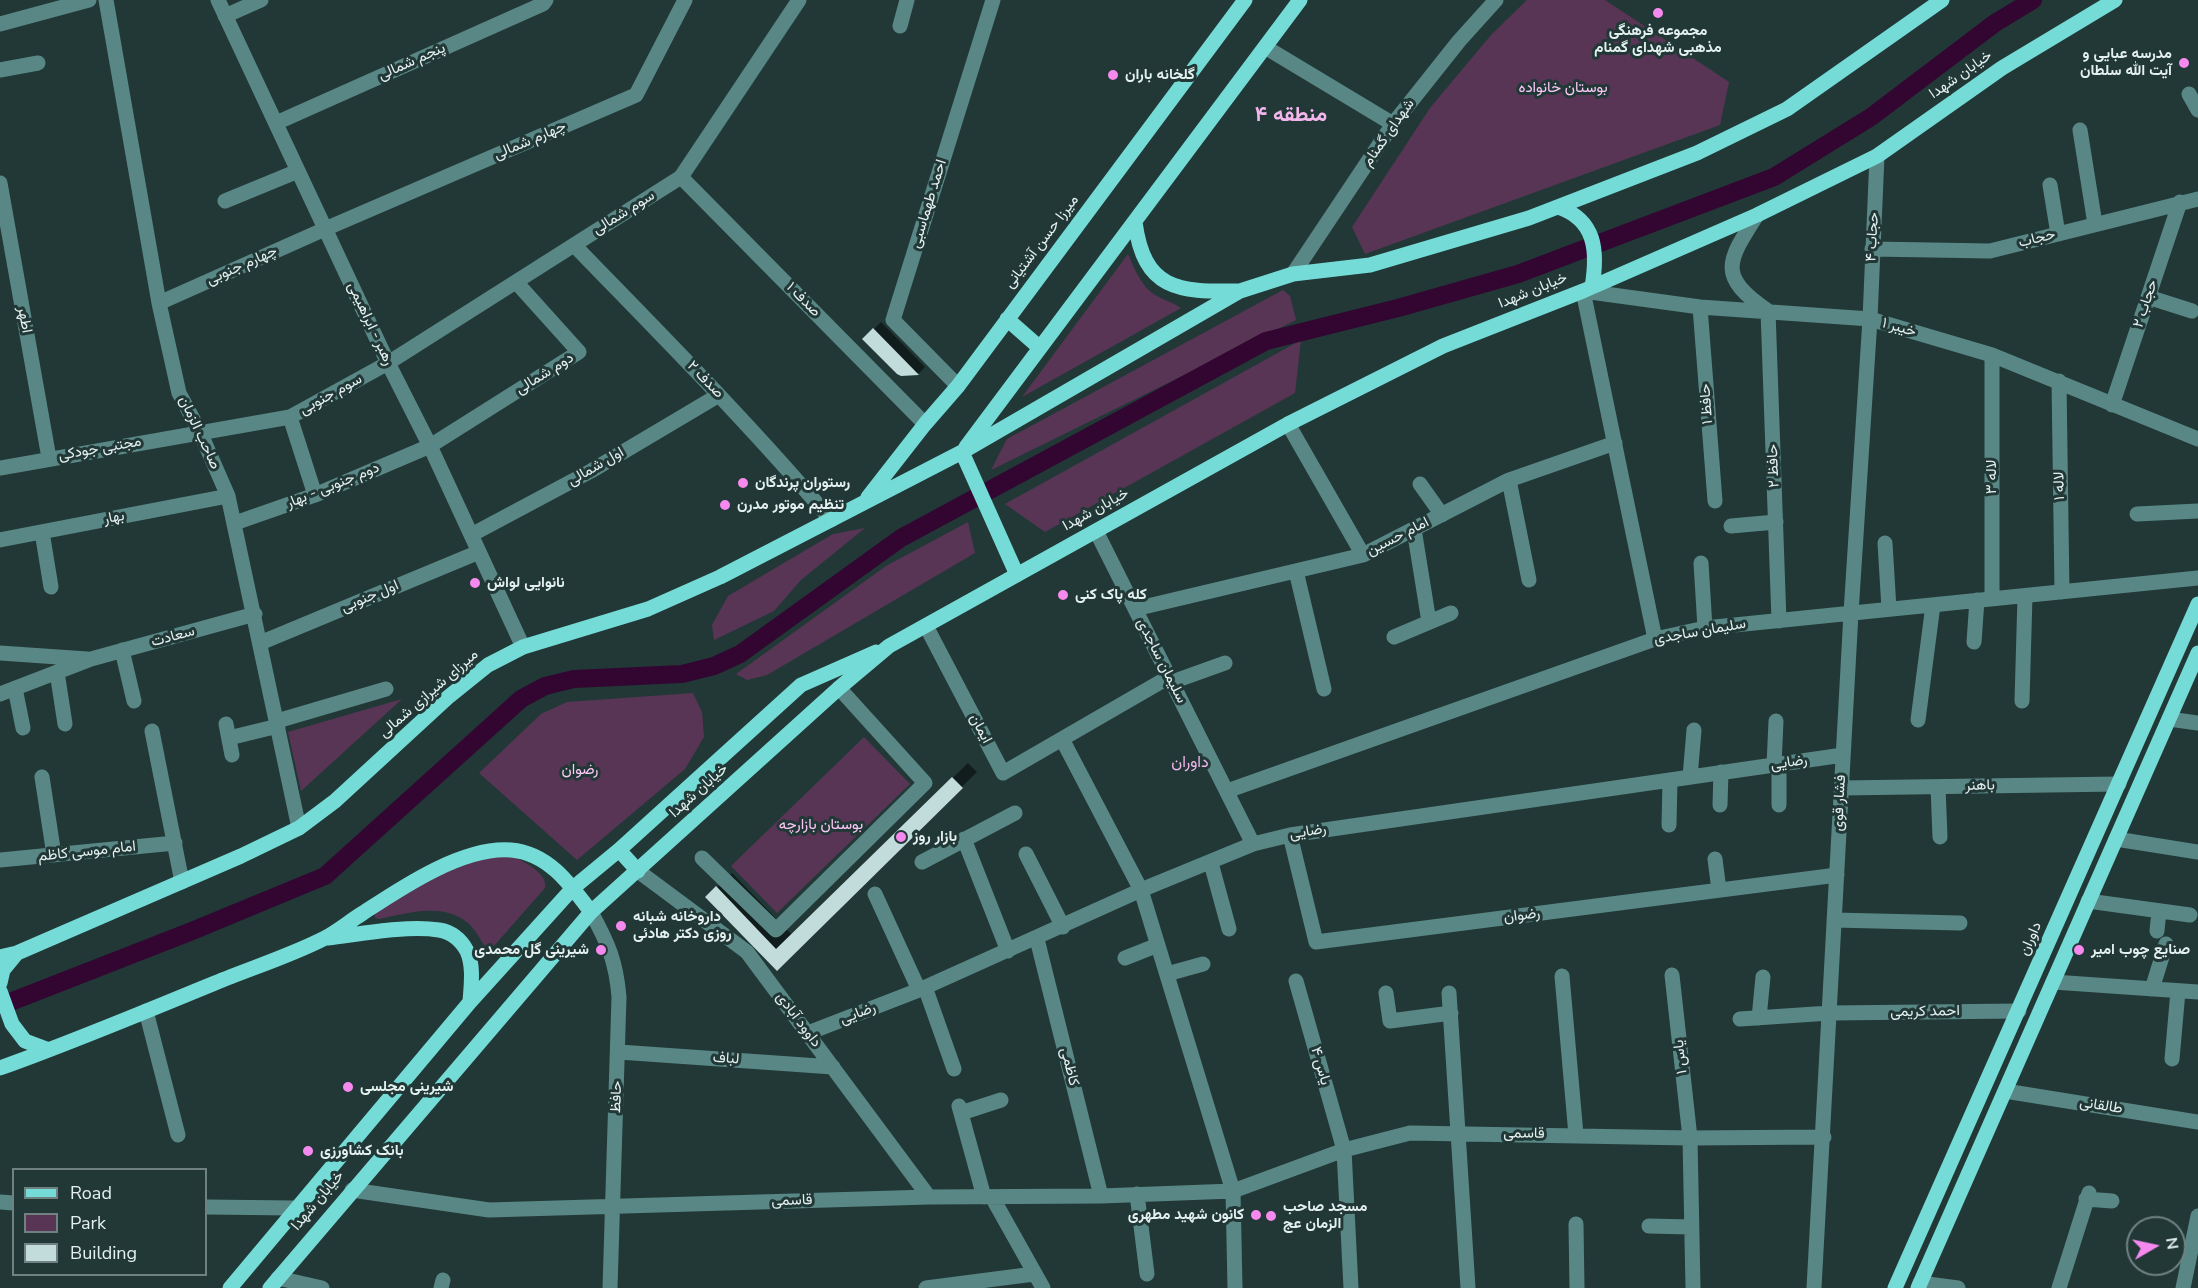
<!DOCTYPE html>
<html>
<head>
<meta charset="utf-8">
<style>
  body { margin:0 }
  #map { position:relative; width:2198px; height:1288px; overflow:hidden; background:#213837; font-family:"Nunito Sans",sans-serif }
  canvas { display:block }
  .legend { position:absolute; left:12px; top:1168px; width:195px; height:108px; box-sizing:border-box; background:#213837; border:2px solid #6f8281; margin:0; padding:8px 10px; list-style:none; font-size:18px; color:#e3f0ef }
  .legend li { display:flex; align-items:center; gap:12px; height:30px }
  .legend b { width:30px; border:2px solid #6f8281 }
  .north { position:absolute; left:2126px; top:1216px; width:60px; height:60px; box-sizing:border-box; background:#213837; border:2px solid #6f8281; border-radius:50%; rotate:81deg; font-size:16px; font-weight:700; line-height:24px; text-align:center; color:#e3f0ef }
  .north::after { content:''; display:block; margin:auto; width:21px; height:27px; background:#f689ed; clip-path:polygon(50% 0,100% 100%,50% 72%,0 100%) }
</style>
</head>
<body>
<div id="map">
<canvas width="2198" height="1288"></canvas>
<ul class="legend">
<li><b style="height:8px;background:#75dbd7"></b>Road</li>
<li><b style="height:16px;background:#593555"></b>Park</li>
<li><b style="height:16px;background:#c1dcda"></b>Building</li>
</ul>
<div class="north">N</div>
</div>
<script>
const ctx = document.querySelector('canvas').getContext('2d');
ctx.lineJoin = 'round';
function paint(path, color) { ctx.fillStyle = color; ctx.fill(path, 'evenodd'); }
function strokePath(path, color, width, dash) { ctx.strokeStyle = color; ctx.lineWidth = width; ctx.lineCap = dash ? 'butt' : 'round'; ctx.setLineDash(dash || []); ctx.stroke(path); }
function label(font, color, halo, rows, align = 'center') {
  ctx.font = font + ' "Nunito Sans",Vazirmatn,sans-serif'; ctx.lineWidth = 6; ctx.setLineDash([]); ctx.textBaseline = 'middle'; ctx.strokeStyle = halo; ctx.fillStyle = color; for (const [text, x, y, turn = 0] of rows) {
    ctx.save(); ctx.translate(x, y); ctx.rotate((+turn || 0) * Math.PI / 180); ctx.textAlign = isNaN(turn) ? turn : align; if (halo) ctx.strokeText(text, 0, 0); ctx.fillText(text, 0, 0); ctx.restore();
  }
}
paint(new Path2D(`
  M1527,0H1605L1729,82L1720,125L1365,254L1352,227L1430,108L1491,35Z
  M1128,254C1135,270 1142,289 1159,297C1167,301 1174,303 1181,308L1022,397Z
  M1283,290L1290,296L1296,320L991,470L1007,439Z
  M1301,340L1295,393L1045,532L1005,504Z
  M968,522L975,553L767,675L747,680L736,674L886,566Z
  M865,528L801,580L774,611L714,640L712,625L728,596L833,534Z
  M693,693L702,712L704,737L685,769L577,860L479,773L541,714L567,702Z
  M402,699L301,791L288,732Z
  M864,737L910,784L777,913L731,866Z
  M513,856C525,863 548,873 545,888L493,947H485C480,939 475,929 468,923C443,902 408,913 379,919L375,918V913L441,870L464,859Z`), '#593555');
paint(new Path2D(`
  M881,322L925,367L919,373L902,375L864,339Z
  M968,763L977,772L777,969L707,897L732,873L792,935Z`), '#0007');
strokePath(new Path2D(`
  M0,1006L192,931L325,876L521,699L545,686L574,679L682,674L714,666L740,654L901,538L1266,341L1398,308L1518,274L1774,177L1871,117L1995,23L2033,0`), '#320631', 18);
paint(new Path2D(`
  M873,328L919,375L901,376L897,374L862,339Z
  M952,777L963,788L777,971L705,897L716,886L776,949Z`), '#c1dcda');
strokePath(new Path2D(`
  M106,0L159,303L179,393L200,432L228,496L299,828
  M218,0L388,363L430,446L523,647
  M225,16L261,0
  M0,24L89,0
  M900,26L907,0
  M1265,47L1393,124
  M0,70L38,63
  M2189,94L2198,110
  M276,123L543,4L546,0
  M2080,130L2095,224
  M681,177L925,424
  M0,183L49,458
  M2050,185L2058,234
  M225,201L298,171
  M1757,215C1727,262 1717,276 1768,311
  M574,245C661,335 750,424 831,520
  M1872,249L1990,251L2198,199
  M1293,274L1393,124L1459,41L1496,0
  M2148,297L2192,311
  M159,303L325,229L636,95L685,0
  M1700,307L1715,501
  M1768,311L1779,621
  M2059,381L2062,592
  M958,386L893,320L993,0
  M2112,405L2180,202
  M290,417L315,495
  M1288,424L1363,555
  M0,468L290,417L388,363L681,177L799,0
  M1509,480L1529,580
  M1420,484L1442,515
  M2137,514L2198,511
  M235,523L315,495L430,446L579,352L516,282
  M1731,526L1776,522
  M1414,529L1429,622
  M1096,531L1253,844
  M42,532L51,587
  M471,535L591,471L719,395
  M0,540L228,496
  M1885,543L1889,609
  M1701,563L1705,628
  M1296,571L1324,689
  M1992,599V355
  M1135,609L1363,555L1509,480L1615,443
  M926,626L1003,773L1169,677
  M1394,637L1451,613
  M1655,639L1583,291L1700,307L1870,319L1992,355L2198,439
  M1974,642L1977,600
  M260,643L479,552
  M122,650L134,701
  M0,653L87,659
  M57,672L65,724
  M1172,682L1225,663
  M15,688L23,728
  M0,694L91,659L255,614
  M2022,701L2025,596
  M2169,719L2198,723
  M1918,720L1933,605
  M277,721L386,689
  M226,724L232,755
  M152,731L182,882
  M229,738L278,726
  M1062,739L1141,890L1233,1191L1235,1288
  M1774,765L1776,721
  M42,777L54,855
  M1690,777L1694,730
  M1938,787L1940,837
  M1841,788L2119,784
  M1227,791L1655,639L1705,628L2198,578
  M1720,805L1721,772
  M1779,805V764
  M1669,825L1670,780
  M1290,835L1316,942L1837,875
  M964,839L1008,951
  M2116,839L2198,852
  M1026,854L1063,927
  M702,858L776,930L925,783L839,688
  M1715,859L1719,890
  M0,860L175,843
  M922,862L1015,813
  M1211,863L1229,929
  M638,871L747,952L929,1197
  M875,894L919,990
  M2088,901L2190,915
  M591,912C608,943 616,961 619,997L610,1288
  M1834,920L1960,923
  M2157,931L2159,911
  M1037,939L1101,1196
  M1125,958L1158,945
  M1167,974L1203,964
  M1672,975L1690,1138L1693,1288
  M1562,976L1576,1135
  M1296,981L1344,1150L1351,1288
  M2053,982L2198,992
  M925,987L954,1069
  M2152,989L2166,944
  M1386,993L1390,1021L1451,1013
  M1449,993L1468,1288
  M146,1011L178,1135
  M1759,1018L1763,977
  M1740,1019L1830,1013L2019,1011
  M808,1033L919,990L1141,890L1253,844L1290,835L1843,755
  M619,1052L833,1067
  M2172,1059L2178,991
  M2005,1091L2198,1122
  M959,1106L984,1197
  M961,1113L1001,1100
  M352,1190L489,1210L929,1197L1101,1196L1233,1191L1344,1150L1410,1133L1690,1138L1824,1137
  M1137,1194L1147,1274
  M992,1197L1043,1288
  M2086,1199L2112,1201
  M0,1202L14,1203
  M206,1207L295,1208
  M1576,1224L1577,1288
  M1649,1226L1691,1227
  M278,1278L322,1288
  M1920,1283L1958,1288
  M441,1288L443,1280
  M926,1288L1034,1274
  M1814,1288L1851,613L1870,319L1877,156
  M2059,1288L2089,1193
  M2183,1288L2198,1216`), '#598785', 15);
strokePath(new Path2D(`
  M1558,207C1596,220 1598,251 1592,287
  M1135,222C1144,290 1178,292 1237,291
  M1007,319L1040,348
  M966,447L1300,0
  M962,452L1017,575
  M868,497L925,424L958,386L1245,0
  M619,850L638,871
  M328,938C361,934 407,925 439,930C452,932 461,940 467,951C474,966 471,986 470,1002
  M0,957L17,953L241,856L299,828L335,801L447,698L488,665L523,647L648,609L720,577L962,452L1240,291L1293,274L1370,265L1529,218L1697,153L1787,109L1942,0
  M0,983L3,970L17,953
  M0,991L12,1024L25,1041L49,1050
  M0,1068C73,1042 144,1012 215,983C251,968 290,956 325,938C338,931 350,921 363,913C401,888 463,846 511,850C548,853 570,884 591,912
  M230,1288L470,1002L573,888L619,850L801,685L876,652
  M270,1288L591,912L839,688L889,646L1288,424L1443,346L1583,291L1757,215L1877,156L2002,68L2115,0
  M1895,1288L2198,604
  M1918,1288L2198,653`), '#75dbd7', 15);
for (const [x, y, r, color] of [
  [1658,13,6,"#f689ed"],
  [2184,63,6,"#f689ed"],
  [1113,75,6,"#f689ed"],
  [743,483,6,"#f689ed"],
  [725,505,6,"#f689ed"],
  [475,583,6,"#f689ed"],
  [1063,595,6,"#f689ed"],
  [901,837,6,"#f689ed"],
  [621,926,6,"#f689ed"],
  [601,950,6,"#f689ed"],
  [2079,950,6,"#f689ed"],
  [348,1087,6,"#f689ed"],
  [308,1151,6,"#f689ed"],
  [1256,1215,6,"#f689ed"],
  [1271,1216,6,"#f689ed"]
]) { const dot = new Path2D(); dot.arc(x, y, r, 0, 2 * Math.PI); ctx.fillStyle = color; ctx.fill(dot); strokePath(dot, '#213837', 2); }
label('bold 15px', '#e3f0ef', '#213837', [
  ["مجموعه فرهنگی",1658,31,"center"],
  ["مذهبی شهدای گمنام",1658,48,"center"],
  ["مدرسه عبایی و",2172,54,"right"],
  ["آیت الله سلطان",2172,71,"right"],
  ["گلخانه باران",1125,75],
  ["رستوران پرندگان",755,483],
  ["تنظیم موتور مدرن",737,505],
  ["نانوایی لواش",487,583],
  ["کله پاک کنی",1075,595],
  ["بازار روز",913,837],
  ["داروخانه شبانه",633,917],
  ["روزی دکتر هادئی",633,934],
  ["شیرینی گل محمدی",589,950,"right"],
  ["صنایع چوب امیر",2091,950],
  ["شیرینی مجلسی",360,1087],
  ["بانک کشاورزی",320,1151],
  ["مسجد صاحب",1283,1207],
  ["الزمان عج",1283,1224],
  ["کانون شهید مطهری",1244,1215,"right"]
], 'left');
label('15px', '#e3f0ef', '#213837', [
  ["پنجم شمالی",412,62,-24],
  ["خیابان شهدا",1961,75,-35],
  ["شهدای گمنام",1389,133,-55],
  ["چهارم شمالی",530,141,-23],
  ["احمد طهماسبی",929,204,-73],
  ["سوم شمالی",624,213,-32],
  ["حجاب ۴",1873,237,-87],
  ["حجاب",2037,239,-14],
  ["میرزا حسن آشتیانی",1042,242,-53],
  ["چهارم جنوبی",242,266,-24],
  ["خیابان شهدا",1533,291,-22],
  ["صدف ۱",803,300,45],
  ["حجاب ۲",2146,304,-72],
  ["اطهر",24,320,80],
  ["رهبر - ابراهیمی",370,324,65],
  ["خیبر ۱",1899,328,16],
  ["دوم شمالی",545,374,-32],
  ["صدف ۲",705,380,46],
  ["سوم جنوبی",331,395,-29],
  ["حافظ ۱",1707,404,-94],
  ["صاحب الزمان",199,433,65],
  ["مجتبی جودکی",100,449,-10],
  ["حافظ ۲",1774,466,-92],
  ["اول شمالی",596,467,-30],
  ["لاله ۳",1992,477,-90],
  ["دوم جنوبی - بهار",333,486,-22],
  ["لاله ۱",2060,486,-91],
  ["خیابان شهدا",1096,510,-29],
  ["بهار",114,518,-11],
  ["امام حسین",1398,537,-27],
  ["اول جنوبی",370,597,-23],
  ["سلیمان ساجدی",1700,632,-10],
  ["سعادت",173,637,-15],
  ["سلیمان ساجدی",1161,661,63],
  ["میرزای شیرازی شمالی",429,694,-41],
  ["ایمان",980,729,62],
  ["رضایی",1789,763,-8],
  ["باهنر",1980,786,-1],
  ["خیابان شهدا",699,791,-42],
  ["فشار قوی",1840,803,-87],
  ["رضایی",1308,832,-9],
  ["امام موسی کاظم",87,852,-6],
  ["رضوان",1522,916,-7],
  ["داوران",2031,939,-66],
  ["احمد کریمی",1925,1012,-1],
  ["رضایی",858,1014,-21],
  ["داوود آبادی",798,1020,53],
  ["یاس ۱",1681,1057,-96],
  ["لباف",726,1059,4],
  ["یاس ۴",1320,1066,74],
  ["کاظمی",1069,1067,76],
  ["حافظ",617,1097,-88],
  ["طالقانی",2101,1106,9],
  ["قاسمی",1524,1134,1],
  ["خیابان شهدا",318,1201,-50],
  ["قاسمی",792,1201,-2]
]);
label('15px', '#fdc8f7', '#213837', [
  ["بوستان خانواده",1563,88],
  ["رضوان",580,770],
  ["بوستان بازارچه",821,825]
]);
label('16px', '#f2b5ec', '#213837', [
  ["داوران",1190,763]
]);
label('bold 21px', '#f2b5ec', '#213837', [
  ["منطقه ۴",1291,116]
]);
</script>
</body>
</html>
